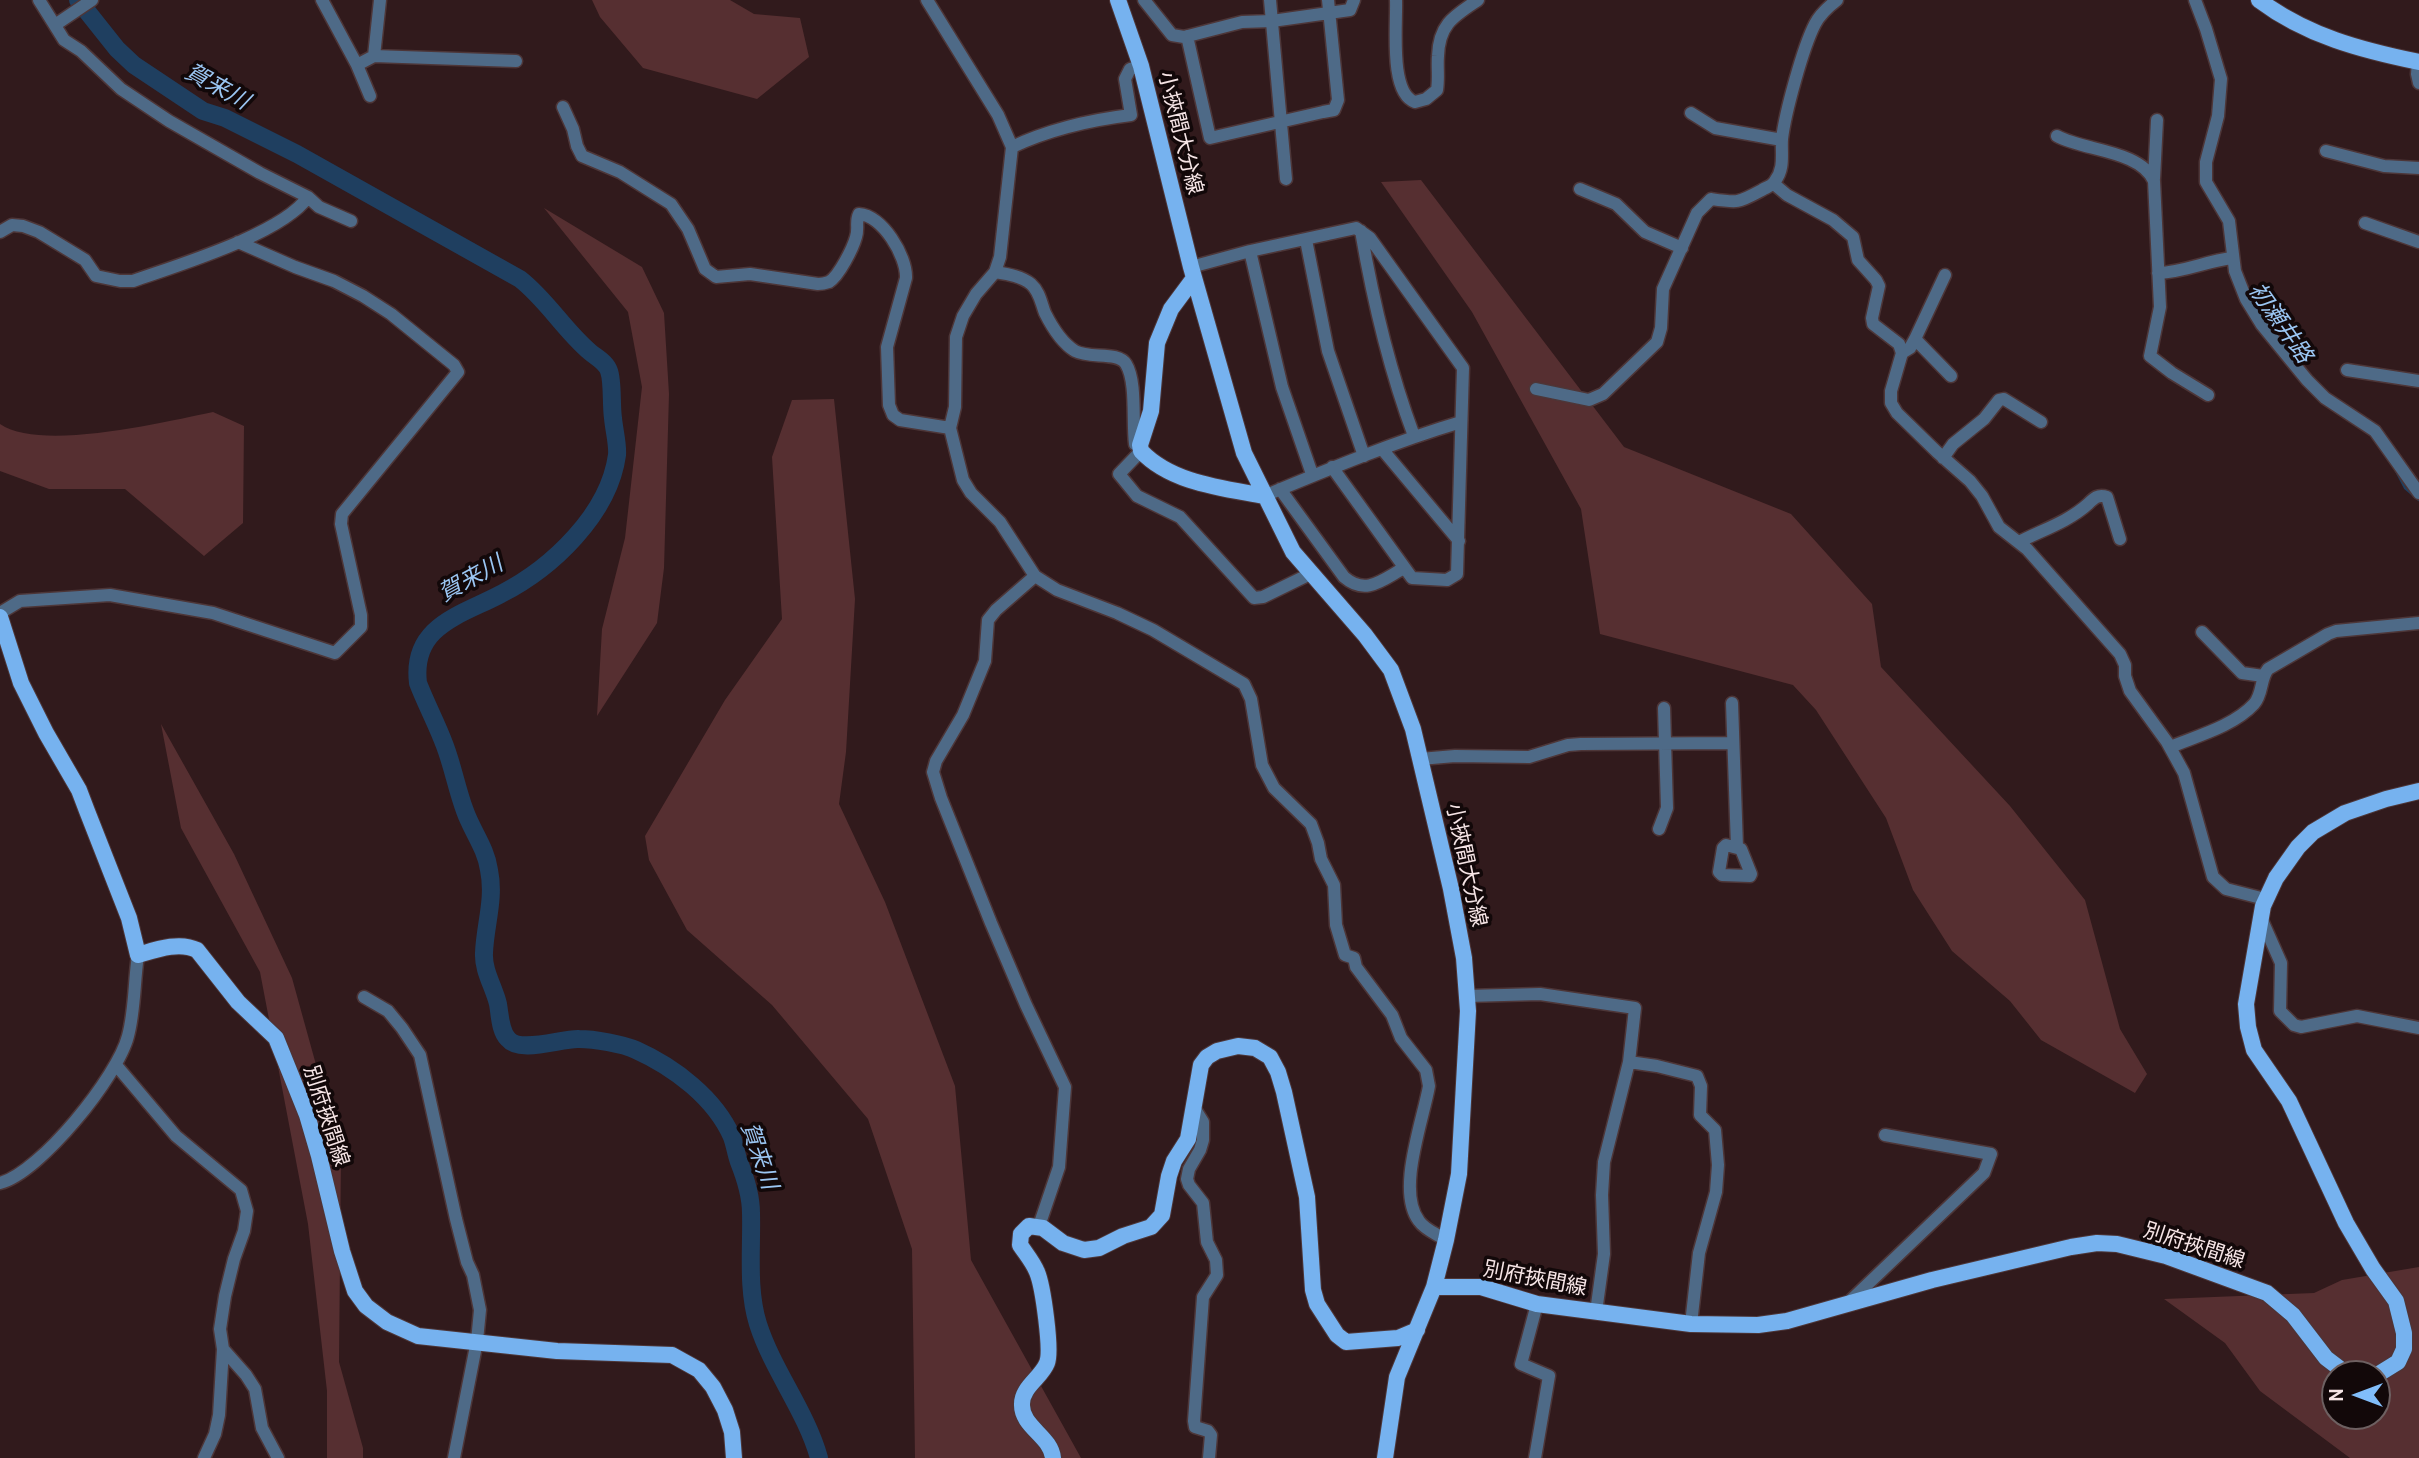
<!DOCTYPE html>
<html>
<head>
<meta charset="utf-8">
<style>
  body { margin:0 }
  #map { position:relative; width:2419px; height:1458px; overflow:hidden; background:#311a1c; font-family:Cabin,sans-serif }
  canvas { display:block }
  .north { position:absolute; left:2321px; top:1360px; width:70px; height:70px; box-sizing:border-box; background:#120809; border:2px solid #6d6061; border-radius:50%; rotate:270deg; font-size:19px; font-weight:700; line-height:28px; text-align:center; color:#f6e5e6 }
  .north::after { content:''; display:block; margin:auto; width:24px; height:32px; background:#81bdfa; clip-path:polygon(50% 0,100% 100%,50% 72%,0 100%) }
</style>
</head>
<body>
<div id="map">
<canvas width="2419" height="1458"></canvas>
<div class="north">N</div>
</div>
<script>
const ctx = document.querySelector('canvas').getContext('2d');
ctx.lineJoin = 'round';
function paint(path, color) { ctx.fillStyle = color; ctx.fill(path, 'evenodd'); }
function strokePath(path, color, width, dash) { ctx.strokeStyle = color; ctx.lineWidth = width; ctx.lineCap = dash ? 'butt' : 'round'; ctx.setLineDash(dash || []); ctx.stroke(path); }
function label(font, color, halo, rows, align = 'center') {
  ctx.font = font + ' Cabin,"Noto Sans JP",sans-serif'; ctx.lineWidth = 7; ctx.setLineDash([]); ctx.textBaseline = 'middle'; ctx.strokeStyle = halo; ctx.fillStyle = color; for (const [text, x, y, turn = 0] of rows) {
    ctx.save(); ctx.translate(x, y); ctx.rotate((+turn || 0) * Math.PI / 180); ctx.textAlign = isNaN(turn) ? turn : align; if (halo) ctx.strokeText(text, 0, 0); ctx.fillText(text, 0, 0); ctx.restore();
  }
}
paint(new Path2D(`
  M592,0H730L754,14L800,18L809,57L757,99L643,68L600,17Z
  M1421,180L1624,447L1791,514L1872,604L1881,667L2010,806L2085,900L2120,1029L2147,1074L2135,1093L2041,1040L2010,1001L1952,951L1913,890L1886,818L1816,710L1793,685L1600,634L1581,509L1472,312L1381,182Z
  M544,208L642,267L664,313L669,394L664,568L657,623L597,716L602,629L625,538L642,387L628,312Z
  M834,399L855,599L846,752L839,804L885,902L955,1086L971,1260L1081,1458H915L912,1249L868,1119L772,1005L687,930L649,860L645,836L725,700L782,619L772,457L792,400Z
  M213,412L244,426L243,523L204,556L125,489H49L0,471V424C41,452 164,422 213,412Z
  M161,724L234,854L292,978L341,1155L339,1362L363,1448V1458H327V1391L308,1224L260,972L181,828Z
  M2419,1267V1458H2350L2260,1391L2225,1343L2164,1299L2314,1293L2342,1280ZM2335,1374H2377V1416H2335Z`), '#562f31');
strokePath(new Path2D(`
  M2394,467L2405,488L2419,500`), '#1f3f60', 2.5);
strokePath(new Path2D(`
  M78,0L117,49L134,65L203,111L225,118L297,154L520,279C547,300 564,330 590,352C597,358 606,362 609,371C613,382 611,405 613,418C614,430 618,444 617,455C609,514 552,568 501,594C462,615 411,625 418,683C426,704 437,724 445,746C453,767 457,790 465,811C472,831 486,848 489,870C495,899 485,925 484,953C483,971 494,987 498,1004C500,1015 500,1031 508,1039C520,1054 562,1038 579,1039C594,1039 623,1044 636,1050C674,1067 715,1098 732,1137C735,1145 736,1154 739,1162C745,1177 751,1197 751,1213C752,1249 747,1289 758,1324C773,1371 806,1411 819,1458`), '#1f3f60', 18);
const minor = new Path2D(`
  M39,0L64,40L81,51L121,89L169,121L260,173L308,197L319,207L351,221
  M322,0L357,65L370,96
  M927,0L998,115L1012,147L1000,257L995,272L976,294L963,316L956,337L955,407L950,428L963,480L971,493L1000,522L1035,576L1057,590L1117,613L1153,630L1244,684L1251,699L1262,765L1274,788L1311,824L1318,843L1321,859L1334,885L1336,925L1345,955L1354,958L1356,967L1392,1015L1401,1038L1426,1070L1429,1086C1423,1121 1396,1191 1419,1221C1425,1230 1437,1234 1446,1240
  M1144,0L1172,35L1184,37L1242,22L1272,21L1350,10L1354,0
  M1270,0L1286,179
  M1396,0C1397,25 1389,93 1415,102L1426,99L1437,90C1439,78 1437,67 1438,56C1439,24 1454,16 1478,0
  M2195,0L2206,29L2221,79L2218,116L2206,162V182L2229,221L2235,271L2246,299L2262,325L2307,380L2325,398L2375,431L2419,493
  M55,25L92,0
  M1187,36L1210,138L1323,112L1334,110L1338,100L1328,0
  M374,56L380,0
  M2418,62L2417,74L2419,83
  M357,65L374,56L516,61
  M563,107L573,129L577,146L582,156L620,172L671,204L688,229L705,269L716,277L750,274L818,284C821,284 826,283 829,282C839,276 853,248 856,237C859,228 855,222 859,214C882,215 907,256 906,278L887,347L889,405L893,415L900,420L950,428
  M1691,113L1715,128L1782,140
  M2057,136C2084,151 2140,150 2154,181L2160,307L2150,356L2172,373L2208,395
  M1012,147C1050,129 1090,120 1131,115L1125,79L1130,69L1141,66
  M2326,151L2384,166L2419,168
  M2154,179L2157,120
  M1774,184L1787,195L1833,220L1853,237L1858,260L1876,280L1879,286L1872,318L1873,324L1899,344L1902,353L1891,391V403L1897,413L1937,452L1970,481L1982,496L1999,527L2027,549L2120,654L2125,665V676L2130,691L2167,742L2184,773L2213,877L2226,889L2265,899
  M1580,189L1616,204L1645,232L1682,248
  M2365,223L2419,242
  M1361,231C1373,301 1389,369 1414,436
  M0,232L12,225L23,226L39,232L85,260L96,276L120,281H133C178,265 282,234 308,197
  M1306,240L1328,351L1364,456
  M1250,251L1282,387L1312,474
  M1191,267L1250,251L1356,228L1370,238L1463,368L1457,574L1447,580L1412,578L1332,467
  M995,272C1007,274 1021,276 1031,284C1040,292 1041,303 1045,313C1052,327 1062,343 1075,351C1090,359 1118,351 1126,364C1137,382 1132,422 1135,444L1140,445
  M2158,273C2185,272 2206,261 2232,258
  M1915,339L1951,376
  M1902,353L1910,348L1915,339L1945,275
  M2347,370L2419,381
  M1536,389L1589,400L1603,394L1657,342L1661,328L1663,289L1697,213L1711,199C1739,203 1738,203 1762,190C1767,187 1772,186 1775,181C1785,168 1781,154 1782,139C1785,113 1803,47 1815,24C1820,14 1828,7 1837,0
  M1382,449L1459,541
  M1141,451L1119,474L1137,496L1180,517L1254,598L1263,597L1310,574
  M1943,458L1953,444L1984,419L1999,400L2004,399L2041,422
  M1280,489L1344,577C1366,596 1382,580 1404,568
  M1264,496C1329,469 1394,442 1461,422
  M2019,542C2042,530 2068,522 2088,504C2094,498 2098,494 2107,497L2120,539
  M1035,576L996,610L988,620L985,661L963,715L936,761L933,772L941,798L991,923L1026,1005L1065,1087L1059,1167L1039,1226
  M0,613L20,601L110,595L213,613L335,653L361,627V615L341,524L342,514L458,372L454,365L391,314L363,296L334,281L295,267L238,242
  M2202,632L2242,673L2263,676
  M1732,703L1737,847
  M2170,747C2197,736 2234,726 2254,704C2263,694 2260,679 2268,669L2328,634L2336,631L2419,623
  M1420,759L1455,756L1529,757L1568,745L1581,744L1733,743
  M1659,829L1667,808L1664,708
  M1726,845L1741,849L1751,874L1750,876L1722,875L1719,872L1723,848Z
  M2261,918L2281,963L2280,1011L2294,1025L2301,1027L2357,1016L2419,1028
  M1467,996L1540,994L1635,1008L1629,1062L1604,1162L1602,1195L1604,1254L1596,1312
  M364,997L388,1011L402,1028L420,1055L456,1219L467,1262L473,1275L480,1310L477,1341L454,1458
  M1629,1062L1657,1066L1697,1076L1701,1086L1700,1115L1715,1130L1718,1165L1716,1192L1699,1253L1691,1324
  M116,1065L176,1136L241,1190L247,1211L244,1231L234,1259L225,1296L220,1329L223,1349L219,1415L215,1434L204,1458
  M1193,1106L1203,1122V1140L1200,1150L1189,1169L1187,1179L1189,1185L1203,1203L1207,1242L1216,1260L1217,1275L1203,1297L1194,1421L1195,1427L1208,1431L1211,1435L1209,1458
  M0,1183C40,1173 118,1076 128,1036C135,1010 134,982 138,955
  M1849,1302L1984,1173L1991,1154L1885,1135
  M223,1349L246,1375L255,1389L262,1428L278,1458
  M1535,1458L1549,1376L1521,1364L1537,1304`);
const major = new Path2D(`
  M1118,0L1141,66L1191,267L1244,453L1293,552L1365,635L1391,670L1413,729L1451,889L1464,958L1468,1011L1459,1174L1446,1240L1434,1287L1397,1377L1385,1458
  M2259,0C2307,36 2361,50 2419,62
  M1194,278L1171,309L1157,343L1151,411L1140,445L1141,451C1171,483 1222,488 1264,496
  M0,617L21,683L46,733L79,790L87,811L129,918L138,955C155,950 179,941 197,950L238,1002L276,1038L307,1115L319,1156L342,1251L355,1291L366,1306L387,1322L418,1336L557,1351L672,1355L699,1370L713,1387L725,1410L732,1432L734,1458
  M1434,1287H1481L1537,1304L1691,1324L1758,1325L1787,1321L1932,1280L2071,1247L2097,1243L2117,1244L2166,1256L2267,1293L2293,1315L2326,1358L2347,1374
  M2377,1375L2398,1362L2404,1349V1333L2396,1301L2373,1269L2346,1223L2289,1101L2254,1050L2248,1027L2246,1004L2263,906L2276,878L2298,847L2313,832L2345,813L2386,799L2419,791
  M1053,1458C1051,1436 1021,1427 1022,1404C1022,1387 1041,1378 1047,1363C1052,1351 1043,1286 1037,1272C1033,1262 1026,1254 1020,1245L1021,1234L1029,1226L1043,1228L1063,1243L1084,1250L1099,1248L1123,1236L1151,1227L1162,1215L1169,1176L1174,1161L1188,1139L1201,1065L1207,1057L1217,1051L1238,1046L1255,1048L1270,1057L1278,1072L1284,1092L1307,1197L1313,1290L1317,1304L1337,1335L1346,1342L1398,1338L1417,1330`);
strokePath(minor, '#4d3638', 15);
strokePath(major, '#4d3638', 18);
strokePath(minor, '#4e6a87', 12);
strokePath(major, '#76b2ef', 16);
label('21px', '#f6e5e6', '#120809', [
  ["小挾間大分線",1180,133,76],
  ["小挾間大分線",1466,865,78],
  ["別府挾間線",326,1116,72],
  ["別府挾間線",2194,1246,18],
  ["別府挾間線",1535,1279,11]
]);
label('italic 23px', '#9bc6f3', '#120809', [
  ["賀来川",217,87,29],
  ["初瀬井路",2280,323,55],
  ["賀来川",471,579,-29],
  ["賀来川",759,1156,71]
]);
</script>
</body>
</html>
